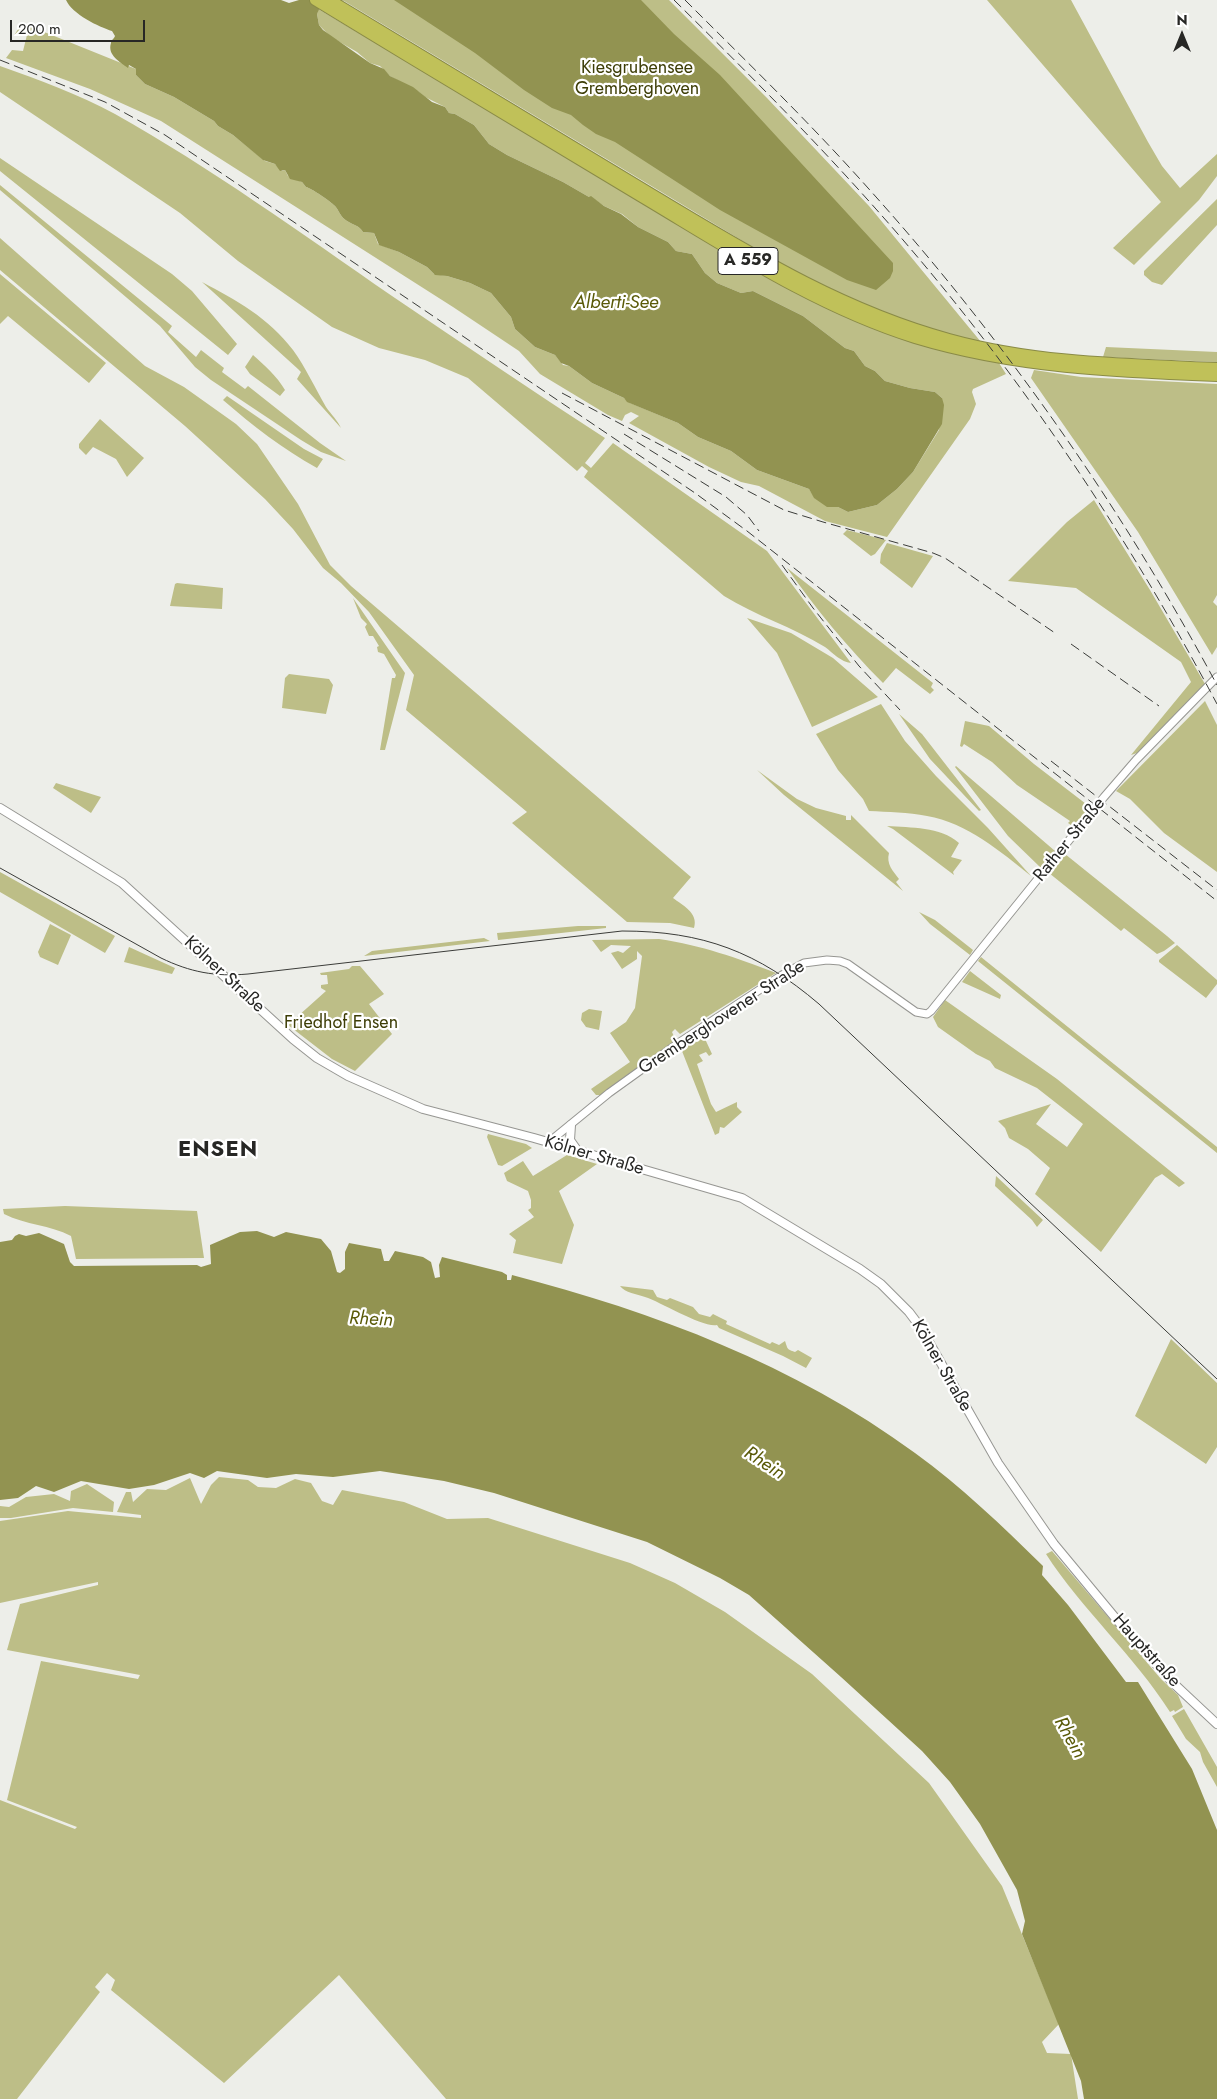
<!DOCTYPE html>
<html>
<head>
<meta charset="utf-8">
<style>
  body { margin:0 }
  #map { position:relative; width:1217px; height:2099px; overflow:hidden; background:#edeee9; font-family:Jost,sans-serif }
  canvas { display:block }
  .north { position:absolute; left:1157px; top:10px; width:50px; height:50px; -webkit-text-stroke:4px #fff; paint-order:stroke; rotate:0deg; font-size:14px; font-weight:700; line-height:20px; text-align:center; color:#272725 }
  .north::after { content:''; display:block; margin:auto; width:18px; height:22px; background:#272725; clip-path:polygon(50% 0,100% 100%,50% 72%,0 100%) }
  .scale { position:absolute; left:10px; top:20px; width:135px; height:22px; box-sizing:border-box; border:2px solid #272725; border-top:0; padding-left:6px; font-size:15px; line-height:18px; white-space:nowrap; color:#272725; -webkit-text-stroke:4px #fff; paint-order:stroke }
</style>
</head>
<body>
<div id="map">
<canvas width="1217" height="2099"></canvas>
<div class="north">N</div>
<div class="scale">200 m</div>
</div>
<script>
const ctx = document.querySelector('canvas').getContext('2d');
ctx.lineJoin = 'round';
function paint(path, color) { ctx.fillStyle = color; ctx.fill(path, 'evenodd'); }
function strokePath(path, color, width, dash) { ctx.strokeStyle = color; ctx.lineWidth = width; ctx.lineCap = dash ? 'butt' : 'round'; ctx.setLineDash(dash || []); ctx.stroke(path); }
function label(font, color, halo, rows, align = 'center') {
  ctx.font = font + ' Jost,sans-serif'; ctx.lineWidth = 4.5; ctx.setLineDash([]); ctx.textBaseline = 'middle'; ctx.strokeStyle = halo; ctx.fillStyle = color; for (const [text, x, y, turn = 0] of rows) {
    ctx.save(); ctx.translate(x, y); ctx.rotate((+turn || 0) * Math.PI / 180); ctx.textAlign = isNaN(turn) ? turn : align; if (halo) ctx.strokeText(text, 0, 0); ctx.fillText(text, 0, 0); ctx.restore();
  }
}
paint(new Path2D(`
  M337,0H669L767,98L869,206L981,342C946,334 911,325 878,311C837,295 799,273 761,252L344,1Z
  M987,0H1071L1148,142L1162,166L1180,188L1217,154V176L1199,200L1134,265L1113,248L1161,202Z
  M318,9L442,82L913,342L999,363L1006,374L973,389L972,392L976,404L970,419L887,537L825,521L759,486L741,482L709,467L629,423L639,416L631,412L625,415L622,421L608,415L540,374L519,351L453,307L161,121L90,89L6,58L12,50L23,51L27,35L15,34L22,23L136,69V75L145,84L174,97L214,121L218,126L233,135L265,161L275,164L282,171L285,170L288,176L302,182L306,187C311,188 330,201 335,206C339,210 340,217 347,221C353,225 359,225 363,232L374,233L378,244L399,252L427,267L434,274L447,276L470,283L491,293L511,317L515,329L535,347L555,355L563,365L569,366L592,383L624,398L630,403L678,423L698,437L731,451L757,470L809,489L815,498L831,507H838L848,512L877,505L897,489L913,472L939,430L942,398L935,392L910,388L885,381L875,371L865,366L854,351L845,348L803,316L753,291L741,293L717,283L705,273L692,254L676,251L668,242L638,227L622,214L604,206L591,197H589L563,182L507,155L489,144L474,125L455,114L449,113L445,107L425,97L419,92L390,76L380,66L370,63L357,52L331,37L319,25L317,14Z
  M0,66C39,80 78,94 115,114C211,168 301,233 392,296C463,344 534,392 605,438L585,463L591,468L613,443L767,551L851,663C841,662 833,653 825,647C793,627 756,616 724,596L584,477L588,471L582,466L577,471L468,378L425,360L379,348L332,327L238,261L180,213L0,92Z
  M0,158L172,274L192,291L237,344L228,355L0,171Z
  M0,185L172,326L168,332L196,357L201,350L224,368L222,372L245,389L248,386L320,443L346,461L321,452L301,440L211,380L195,367L160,326L0,190Z
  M1217,199V225L1162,285L1152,282L1144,275V271Z
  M0,238L145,366L184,387L236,424L257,444L298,504L330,565L351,586L691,877L673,898C682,905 699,913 694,928L670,923L627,922L512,823L527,812L406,710L414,675L369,612L341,583L323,568L293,529L265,499L185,426L0,270Z
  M0,274L106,363L89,383L8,316L0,324Z
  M202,282C236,300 269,318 293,350C306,368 315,388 326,407C331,414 338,421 341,428L297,379L301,372L298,369Z
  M1106,347L1217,352V362L1103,357Z
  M253,355C264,365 277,376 285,390L280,396L250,374L245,367Z
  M1034,370L1081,377L1217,384V595L1213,602L1217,606V647L1212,655L1138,532L1031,378Z
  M227,396L304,449L323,459L317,468C283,449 253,426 223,400Z
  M100,419L144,458L127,477L116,459L93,447L86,455L79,448V444Z
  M1094,500L1150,590L1205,684L1137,753L1131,755L1191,682L1181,662L1076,588L1008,581L1067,522Z
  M847,530L886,540L875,554L871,556L843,534Z
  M887,543L933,556L912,588L880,563L881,554Z
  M787,568L933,683L931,687L934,690L930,694L896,668L883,683C847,647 816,609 787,568Z
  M177,583L223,588L222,609L170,606L175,584Z
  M353,598L405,673L385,750H380L392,678H395L396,675L384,654L378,652L377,647L379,646L373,636H369L365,627L367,624L361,618Z
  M747,618L791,633L833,658L878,697L812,727L777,653Z
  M289,674L329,679L333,685L326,714L282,708L285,678Z
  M1205,701L1217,725V872L1164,833L1130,799L1116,791Z
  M881,704L905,741L936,776L988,828L1031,876C1000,851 967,823 927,816C908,812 888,812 869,811L863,799L838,770L816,734Z
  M899,714L922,734L981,810L979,811L930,759Z
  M965,721L989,726L1034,764L1090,807L1074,827L1068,823L1070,821L1017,785L992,762L964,744L962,747L960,746Z
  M956,766L1055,851L1041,868L1008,836L955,767Z
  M757,770L797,799L816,808L846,816V820H851V815L889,853C886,864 893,871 899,879L896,882L903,891L784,795Z
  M56,783L101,797L91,813L53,788Z
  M887,826C911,828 940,826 959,843L951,857L962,860L953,872L954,875L893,829Z
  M1065,854L1167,936L1175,943L1164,951L1157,954L1124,928L1121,931L1049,873Z
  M0,872L115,936L105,953L0,892Z
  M919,912L935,920L973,950L970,955L930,924Z
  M50,924L71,935L58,965L40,957L38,952Z
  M578,926H606V928L498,940L497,933Z
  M484,938L490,941L364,956L372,951Z
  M659,939C703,946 735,957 776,973L680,1034L675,1029L672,1032L676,1041L601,1095H596L591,1089L630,1062L610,1033L626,1022L635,1008L642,956L637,951V959L622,969L611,953L618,951L623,953L631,946L611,945L601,952L592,940Z
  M1177,945L1217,980V984L1206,998L1159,962V960Z
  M129,947L175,968L172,974L124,962Z
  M981,957L1217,1147V1153L978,961Z
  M352,966H360L384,994L369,1004L392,1034L355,1071L332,1059L288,1025L326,991L321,988V985L328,984L327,975H321L320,973L349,969Z
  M970,971L1001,995L1000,999L962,982Z
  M945,1000L1057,1079L1185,1183L1179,1187L1162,1174L1155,1178L1101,1252L1035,1194L1050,1168L1028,1149L1009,1138L1005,1128L998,1121L1051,1104L1036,1124L1067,1147L1083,1124L1037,1088L995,1068L990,1061L976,1054L938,1027L933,1017Z
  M589,1009L602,1011L599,1030L586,1027L581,1020L582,1013Z
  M707,1029L706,1041L712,1054L709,1056L706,1052L699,1055L703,1061L697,1064L711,1104L716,1112L737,1102V1107L742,1112L724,1128L720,1127L719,1133L715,1135L680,1046Z
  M488,1134L526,1144L532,1148L502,1166L498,1165L487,1137Z
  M567,1155L597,1164L559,1191L574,1225L562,1264L513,1253L516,1240L509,1234L534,1217L528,1210L531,1208V1200L528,1191L507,1181L504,1173L523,1161L533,1176Z
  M996,1176L1043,1220L1037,1227L1032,1220L995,1186Z
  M65,1206L197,1211L204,1258L76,1259L71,1236C50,1225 26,1225 4,1214L3,1209Z
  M620,1286L653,1290L657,1297L667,1300L670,1298L693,1307L699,1314L710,1317L713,1314L727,1321L726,1324L770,1344L772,1342L779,1345L785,1341C788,1350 787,1349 795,1352L798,1350L812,1358L806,1368L783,1356L719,1328L717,1325C703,1328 661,1302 645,1297C637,1294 625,1293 620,1286Z
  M1171,1339L1217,1383V1447L1206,1464L1135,1416Z
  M219,1477L248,1480L258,1487L276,1488L295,1479L311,1483L322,1501L333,1505L342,1490L404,1502L447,1519L488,1518L630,1563L675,1583L725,1612L812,1674L929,1783L1002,1886L1059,2024L1042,2042L1047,2053L1071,2054L1078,2099H446L339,1975L224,2083L111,1990L115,1980L107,1973L95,1987L100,1992L17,2099H0V1800L75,1829L77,1827L7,1800L41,1661L138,1679L140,1675L7,1650L20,1604L98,1585V1582L0,1603V1521L68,1511L141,1518V1515L117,1512L126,1492H131L133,1502L147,1489L166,1490L190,1478L201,1504L211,1485Z
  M87,1484L114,1502L113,1512L73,1508L11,1518H0V1506L9,1507L26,1497L54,1494L70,1501L71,1491Z
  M1052,1551L1161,1679L1178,1695L1183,1707L1175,1712L1174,1710L1170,1712C1134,1655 1082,1610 1046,1554Z
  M1184,1709L1217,1767V1787L1203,1762L1200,1752L1186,1739L1172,1716Z`), '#bdbe87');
paint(new Path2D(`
  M66,0H281L289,3L299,0H323L317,14L319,25L323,30L370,63L384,69L390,76L413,87L432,102L445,107L449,113L455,114L474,125L489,144L507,155L563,182L589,197L591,196L604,206L621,214L638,227L668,242L676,251L692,254L705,273L717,283L741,293L753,291L803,316L845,348L854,351L865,366L875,371L885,381L910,388L935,392L942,398L944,405L942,424L913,472L897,489L877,505L848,512L838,507H827L814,498L809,489L757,470L731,451L698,437L678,423L627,402L624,398L592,383L569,366L561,363L555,355L535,347L515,329L511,317L491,293L470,283L447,276L435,275L427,267L399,252L379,245L374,233L363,232C359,225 353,225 347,221C340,217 339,210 335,206C330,201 311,188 306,187L302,182L290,179L285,170L280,171L275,164L263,160L233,135L218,126L214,121L174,97L145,84L136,75V69L129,65L128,68C120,62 107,55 111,43C111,40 114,39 115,36L112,31C99,27 72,14 66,0Z
  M394,0H641L674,34L720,75L893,263V271L890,278L876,290L847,280L720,210L615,142L596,134L583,125L571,115L552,108L524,90L475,53Z
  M257,1231L274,1237L286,1232L321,1239L331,1251L337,1272L340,1273L345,1269V1252L349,1243L381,1249L384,1261H389L395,1251L423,1257L431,1262L435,1278L440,1277L439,1265L442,1257L502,1272L507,1275V1280H511L512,1275C655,1312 795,1365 915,1453C961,1486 1002,1526 1043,1566L1042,1575L1068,1605L1126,1682H1138L1192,1769L1217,1830V2099H1084L1081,2081L1022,1934L1025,1921L1017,1890L980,1824L950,1782L922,1751L841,1677L749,1595L720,1578L647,1542L494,1493L444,1481L380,1471L333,1477L296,1474L267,1478L217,1471L204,1478L190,1473L154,1485L129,1489L81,1481L54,1492L36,1486L18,1498L0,1500V1242L12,1240L15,1236L19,1234L26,1236L39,1233L64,1244L70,1262L74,1266L197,1265L201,1267L211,1264L210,1245L240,1232Z`), '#929351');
const tertiary = new Path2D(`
  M549,1142L609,1093L680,1042L782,975L804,963L827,960L840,961L848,964L916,1012L927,1014L931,1011L1104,797L1136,760L1217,677`);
const secondary = new Path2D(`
  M0,808L122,883L293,1039L317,1058L348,1076L423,1109L534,1138L742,1198L860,1269L881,1284L909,1312L921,1328L998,1463L1054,1544L1122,1626L1172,1682L1217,1724
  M571,1125L570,1140L577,1150`);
const motorway = new Path2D(`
  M315,0C423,66 532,131 640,196C729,249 816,307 915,338C1014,368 1115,372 1217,376
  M330,0C437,64 543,129 650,193C747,251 839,309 949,339C1036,363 1127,364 1217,368`);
strokePath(tertiary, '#969692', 9);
strokePath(secondary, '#969692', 10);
strokePath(motorway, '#8a8b47', 12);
strokePath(tertiary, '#fff', 7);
strokePath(secondary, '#fff', 8);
strokePath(motorway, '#c0c159', 10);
strokePath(new Path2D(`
  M0,868L161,958C190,972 215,977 248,974L622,931C703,931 758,952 819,1004L1217,1379`), '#3b3c39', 1);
strokePath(new Path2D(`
  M674,0C757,82 839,164 915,254C1032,392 1132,544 1217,704
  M685,0C747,62 810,123 868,188C1004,339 1121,506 1217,685
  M0,60L105,102L165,135L695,493L747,531L1217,901
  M562,393L784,510L823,522L933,553L945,558L1055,633
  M624,434L726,497L747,515L759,531
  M782,565L813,608L859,666L900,710
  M1071,644L1159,706
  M1051,761L1217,890`), '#3b3c39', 1, [10, 5]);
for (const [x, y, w] of [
  [748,261,60]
]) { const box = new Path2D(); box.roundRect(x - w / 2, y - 13.5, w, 27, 4); ctx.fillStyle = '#fff'; ctx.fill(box); strokePath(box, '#272725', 1); }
label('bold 16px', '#272725', null, [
  ["A 559",748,261]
]);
label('18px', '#3d3d06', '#fff', [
  ["Kiesgrubensee",637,69],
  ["Gremberghoven",637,90],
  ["Friedhof Ensen",341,1024]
]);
label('18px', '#272725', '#fff', [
  ["Rather Straße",1070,840,-51],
  ["Kölner Straße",224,975,43],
  ["Gremberghovener Straße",722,1018,-33],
  ["Kölner Straße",594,1156,16],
  ["Kölner Straße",941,1366,60],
  ["Hauptstraße",1146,1651,48]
]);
label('italic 19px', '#5a5a08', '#fff', [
  ["Alberti-See",616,303],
  ["Rhein",371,1320,3],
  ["Rhein",764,1464,33],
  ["Rhein",1069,1738,61]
]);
ctx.letterSpacing = '1px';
label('bold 22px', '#272725', '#fff', [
  ["ENSEN",218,1151]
]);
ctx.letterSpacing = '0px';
</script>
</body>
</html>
